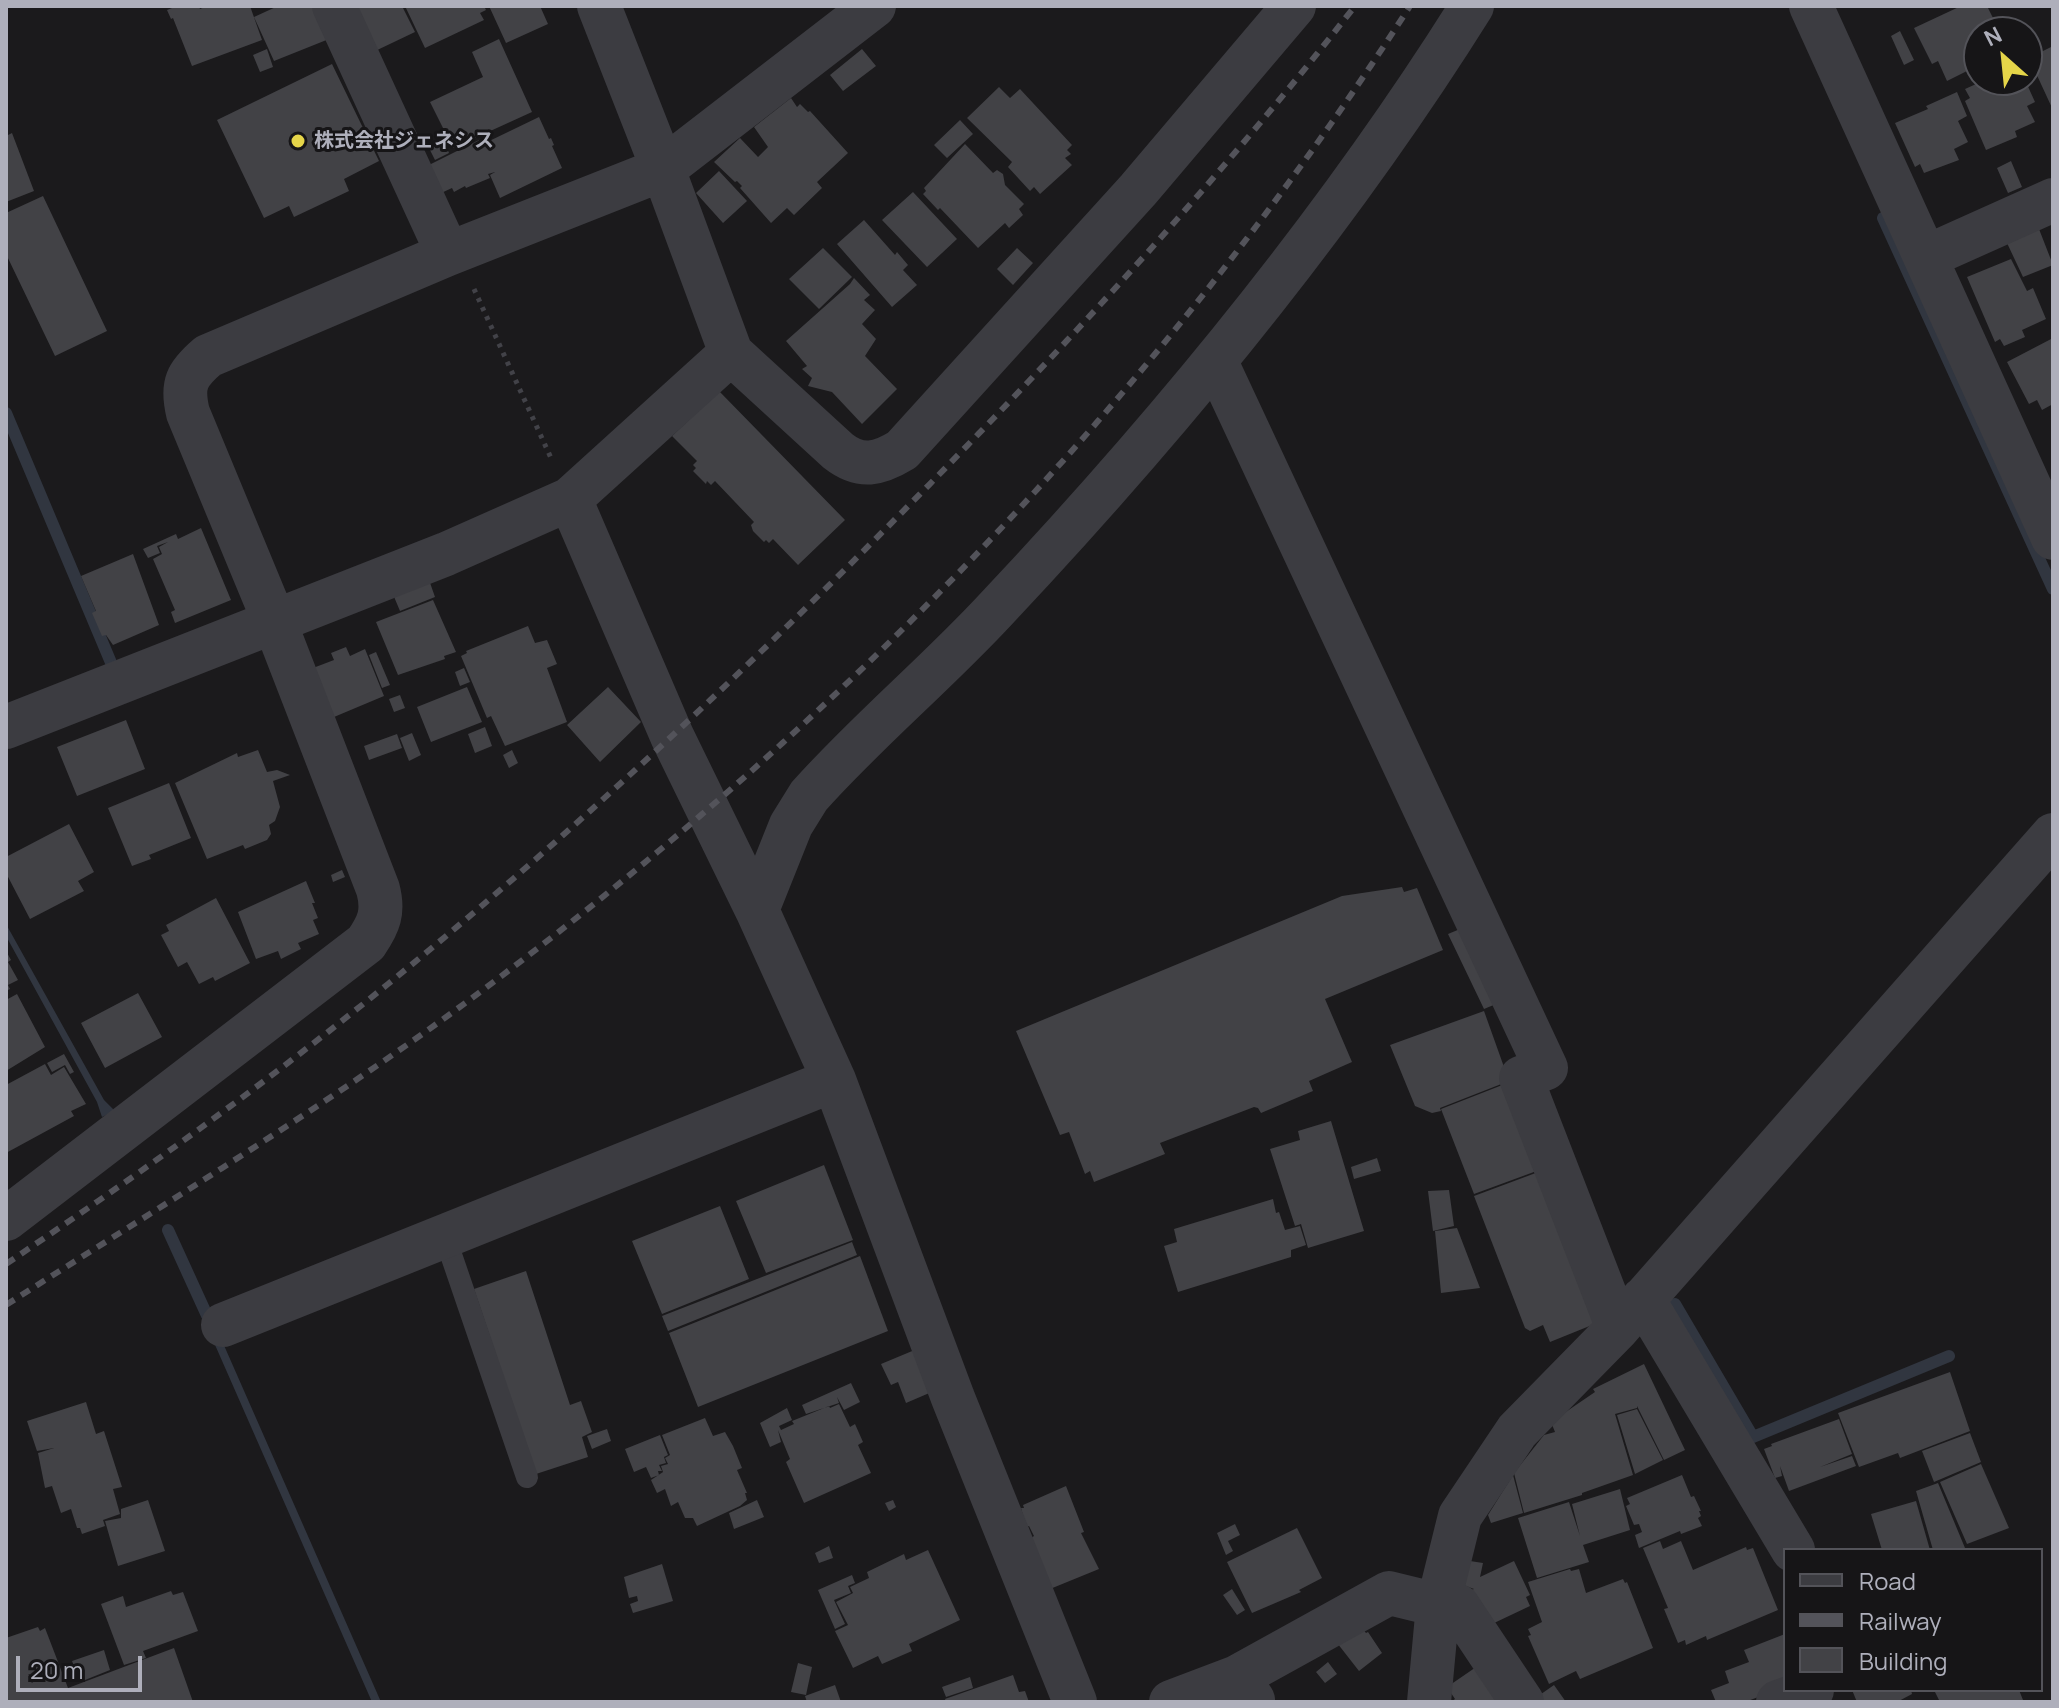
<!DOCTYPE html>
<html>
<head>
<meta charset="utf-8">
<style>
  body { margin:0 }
  #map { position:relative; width:2059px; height:1708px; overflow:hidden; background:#1b1a1c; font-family:Manrope,sans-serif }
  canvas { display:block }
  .frame { position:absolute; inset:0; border:8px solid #aeafbb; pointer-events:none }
  .legend { position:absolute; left:1783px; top:1548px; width:260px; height:144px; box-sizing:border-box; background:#161517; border:2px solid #535359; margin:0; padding:10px 14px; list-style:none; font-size:24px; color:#aeafbb }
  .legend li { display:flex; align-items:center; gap:16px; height:40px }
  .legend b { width:40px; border:2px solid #535359 }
  .north { position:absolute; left:1963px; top:16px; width:80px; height:80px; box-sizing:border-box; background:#161517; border:2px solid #535359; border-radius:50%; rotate:333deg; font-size:22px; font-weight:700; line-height:32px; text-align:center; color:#aeafbb }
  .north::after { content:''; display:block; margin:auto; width:28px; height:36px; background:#e5d549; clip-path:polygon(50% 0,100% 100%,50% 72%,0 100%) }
  .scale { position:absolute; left:16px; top:1656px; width:126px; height:36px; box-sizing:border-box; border:4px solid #aeafbb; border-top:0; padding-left:10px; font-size:24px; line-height:28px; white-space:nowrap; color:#aeafbb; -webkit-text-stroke:6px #161517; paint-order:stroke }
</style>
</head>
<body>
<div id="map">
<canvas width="2059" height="1708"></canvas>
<div class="frame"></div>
<ul class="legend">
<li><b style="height:10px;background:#3c3c41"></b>Road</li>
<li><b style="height:10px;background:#53535a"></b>Railway</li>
<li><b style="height:22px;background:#424246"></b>Building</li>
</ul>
<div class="north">N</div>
<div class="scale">20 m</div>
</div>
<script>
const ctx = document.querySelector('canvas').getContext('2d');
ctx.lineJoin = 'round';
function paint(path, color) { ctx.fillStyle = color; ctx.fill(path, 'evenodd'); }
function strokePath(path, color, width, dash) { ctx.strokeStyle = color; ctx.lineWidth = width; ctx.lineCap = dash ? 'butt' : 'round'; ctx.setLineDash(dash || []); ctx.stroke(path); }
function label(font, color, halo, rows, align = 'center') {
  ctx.font = font + ' Manrope,"Noto Sans JP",sans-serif'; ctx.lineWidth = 6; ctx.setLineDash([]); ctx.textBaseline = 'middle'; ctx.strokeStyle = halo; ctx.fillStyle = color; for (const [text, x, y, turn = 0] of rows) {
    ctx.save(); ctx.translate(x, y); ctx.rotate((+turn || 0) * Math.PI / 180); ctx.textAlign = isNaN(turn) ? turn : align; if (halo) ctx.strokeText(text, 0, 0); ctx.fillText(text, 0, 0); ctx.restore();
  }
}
paint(new Path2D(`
  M6,924L104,1100L115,1111L102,1117L97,1102L6,936Z
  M219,1334L381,1702H372L212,1338Z`), '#313640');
strokePath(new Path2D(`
  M1883,218L2053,589
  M6,413L112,665
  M168,1230L210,1322
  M1675,1304L1753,1437L1949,1356`), '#313640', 12);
paint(new Path2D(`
  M177,6H199L200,9L207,6H239V8L250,6L262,40L192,66L173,18L171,19L167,10Z
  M278,6H315L329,39L274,61L254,17Z
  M349,6H402L415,32L371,53Z
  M405,6H484L486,10L480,13L484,20L425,48Z
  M489,6H540L548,24L506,43Z
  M1961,6H1987L2000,32H1979V65L1947,81L1938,61L1932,64L1914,28Z
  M1900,31L1914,60L1904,65L1891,36Z
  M499,39L532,112L453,148L430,102L483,77L472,52Z
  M2053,46V110L2029,58Z
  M267,49L273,67L260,72L253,55Z
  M862,49L876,66L843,91L830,75Z
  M332,64L379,161L344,179L349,191L294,217L289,206L264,218L217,120Z
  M1985,80H2017L2019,83L2025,80L2035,102L2027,106L2035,122L2015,131L2017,137L1986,150L1965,101L1970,98L1965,89Z
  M999,87L1010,98L1020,89L1072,145L1067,150L1071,154L1065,158L1072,165L1040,194L1034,187L1030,191L1008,167L1012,162L967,118Z
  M1957,92L1967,116L1958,121L1968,142L1954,149L1959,160L1924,173L1920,164L1915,167L1895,123L1928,109L1926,106Z
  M791,98L797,107L800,104L808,112L810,111L848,153L817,182L822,188L794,215L787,208L771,223L740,188L742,186L737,181L735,182L714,162L740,138L758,157L768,147L754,127Z
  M539,117L549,139L551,138L554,145L552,146L562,168L500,198L490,175L495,172L488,174L490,178L466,188L465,186L454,192L452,188L439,194L427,166L479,140L481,145Z
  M960,120L973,134L947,158L934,145Z
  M12,133L34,191L6,202V136Z
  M444,141L449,153L435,160L429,148Z
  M965,144L993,173L997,170L1003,174L1005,185L1024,204L1019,209L1023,215L1009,228L1005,223L978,248L940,208L938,210L923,194L926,191L924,188Z
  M2011,161L2022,187L2008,193L1997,168Z
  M719,171L747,201L723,223L696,193Z
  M913,192L957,239L927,267L882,220Z
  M43,196L107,331L55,356L6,254V213Z
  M864,220L895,255L897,252L908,265L903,270L917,285L892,307L837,244Z
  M2039,229L2053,265L2023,277L2007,243Z
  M823,248L852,277L819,309L789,279Z
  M1017,248L1033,263L1013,285L997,269Z
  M2011,259L2027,291L2033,288L2046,319L2022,330L2025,337L2004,346L2000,339L1995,342L1967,277Z
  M854,278L870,295L864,300L875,310L862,324L876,339L865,356L897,389L862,424L832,392L808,386L812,378L802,369L807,366L786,341L850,284Z
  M2053,338V404L2042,410L2037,400L2029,404L2007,362Z
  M719,391L845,520L798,565L773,539L769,543L766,540L764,542L753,531L751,525L754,522L715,481L711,485L707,481L706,484L693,471L696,468L693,465L697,461L672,436Z
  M201,528L231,600L175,623L171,612L175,610L153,559L162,554L159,547L168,542L157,546L160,553L148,558L143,549L176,534L178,539Z
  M133,554L159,625L113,645L106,635L102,636L92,613L96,611L81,576Z
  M428,577L435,597L400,611L392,592Z
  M433,600L456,652L444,656L445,659L398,675L376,622Z
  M528,626L535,643L547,640L557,664L547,668L567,722L505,746L491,716L487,718L461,656L467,653L466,651Z
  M346,647L350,656L365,649L384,696L334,717L313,668L334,660L331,653Z
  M376,652L390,685L382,688L369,655Z
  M464,668L470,682L460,686L455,672Z
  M467,687L482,722L431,742L417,707Z
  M608,687L641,722L600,762L567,725Z
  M400,695L405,708L394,712L389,699Z
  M126,720L145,769L77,796L57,747Z
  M485,727L492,746L475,753L468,734Z
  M412,733L421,755L409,761L400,738Z
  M397,734L402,748L369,760L364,746Z
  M258,750L267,772L277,770L290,775L273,781L280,807L275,821L269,825L271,834L267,840L245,849L243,845L207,859L175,783L237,753L238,757Z
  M512,750L518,763L509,768L503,755Z
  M169,783L191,838L149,855L151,859L132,866L108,808Z
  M69,824L94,872L78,881L84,891L30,919L6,873V857Z
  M342,870L345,877L333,882L331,875Z
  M306,881L315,903H312L318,918L313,920L319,934L298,943L301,949L281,959L278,951L256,959L238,912Z
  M1402,887L1404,892L1417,888L1443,950L1325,999L1352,1062L1309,1081L1313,1091L1261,1113L1258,1108L1254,1107L1160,1143L1165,1154L1094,1182L1090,1171L1085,1174L1069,1132L1060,1135L1016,1031L1342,896Z
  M216,898L250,963L215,981L213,977L199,984L187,962L178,967L161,935L169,931L166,925Z
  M1460,929L1496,1004L1484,1009L1448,934Z
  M6,951L11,960L8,962L18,980L8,985L10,989L6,991Z
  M138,993L162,1037L105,1068L81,1023Z
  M17,994L45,1047L6,1071V1000Z
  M1484,1011L1509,1081L1440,1108L1441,1111L1432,1113L1415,1106L1390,1045Z
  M64,1054L74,1072L70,1074L65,1065L52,1072L47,1063Z
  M45,1064L51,1075L64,1067L86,1104L71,1111L74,1116L6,1153V1085Z
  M1510,1082L1542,1169L1474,1194L1441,1109Z
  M1331,1121L1364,1231L1308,1248L1301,1224L1295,1226L1270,1149L1300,1140L1298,1131Z
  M1377,1158L1381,1171L1354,1179L1351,1167Z
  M824,1165L853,1240L766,1273L736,1201Z
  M1541,1171L1597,1323L1550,1342L1543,1325L1530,1331L1525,1328L1474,1196Z
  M1449,1190L1454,1226L1433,1231L1428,1191Z
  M1273,1199L1276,1213L1279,1212L1285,1230L1300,1226L1306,1245L1291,1250V1257L1178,1292L1164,1246L1177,1242L1174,1229Z
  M720,1206L749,1279L662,1314L632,1241Z
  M1457,1228L1480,1288L1441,1293L1435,1231Z
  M852,1242L857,1255L668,1331L662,1316Z
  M860,1256L888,1331L698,1407L669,1333Z
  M526,1271L570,1405L581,1401L592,1432L582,1437L588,1457L536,1474L474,1289Z
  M917,1349L934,1391L906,1403L898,1382L891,1385L881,1364Z
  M1644,1364L1685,1450L1664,1460L1637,1406V1408L1615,1414L1633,1475L1582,1493V1495L1524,1513L1514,1473L1544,1435L1555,1432L1551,1422L1595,1392L1593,1389Z
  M1950,1372L1970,1431L1900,1458L1898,1453L1859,1467L1838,1413Z
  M851,1383L860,1402L844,1410L837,1397L839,1403L806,1414L802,1405Z
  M86,1402L96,1434L104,1431L122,1487L113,1489L120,1514L103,1520L105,1526L82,1534L80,1528H77L71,1509L61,1513L52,1486L45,1488L38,1453L54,1448L37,1451L27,1421Z
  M839,1404L850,1427L855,1424L863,1442L858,1445L871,1473L804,1503L786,1462L790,1459L778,1430L781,1442L770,1447L760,1423L787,1408L792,1420L779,1426L781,1430L794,1424L792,1421L829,1406L830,1408Z
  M1637,1409L1663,1460L1635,1474L1617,1415Z
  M705,1418L713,1436L725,1432L733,1446L742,1468L737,1470L747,1493H745L747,1500L740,1506L697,1526L693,1518H685L678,1502L671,1506L665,1489L657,1493L651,1480L663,1472L664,1475L661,1466L668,1464L665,1458L670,1455L662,1435Z
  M1839,1419L1852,1454L1820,1467L1852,1456L1856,1466L1789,1491L1780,1466L1782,1476L1775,1478L1764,1449L1772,1446L1771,1444Z
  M607,1429L611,1441L592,1449L587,1436Z
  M1970,1433L1981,1462L1934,1482L1922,1451Z
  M660,1435L668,1455L664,1457L666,1463L659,1465L662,1471H658L659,1475L651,1478L646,1467L634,1472L625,1449Z
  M1981,1464L2009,1528L1967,1544L1940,1482Z
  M1513,1475L1523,1513L1491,1523L1488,1515Z
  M1682,1475L1691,1497L1694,1496L1701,1511H1699L1701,1516L1698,1518L1702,1526L1681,1534L1680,1531L1639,1548L1635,1535L1642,1532L1639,1524L1634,1525L1626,1506L1630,1504L1627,1498Z
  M1938,1483L1965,1548L1933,1550L1916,1491Z
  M1066,1486L1084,1532L1081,1533L1099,1569L1050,1589L1031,1538L1034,1536L1029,1526L1026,1527L1021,1508H1024L1023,1505Z
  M1620,1489L1630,1530L1583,1545L1589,1562L1537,1578L1518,1518L1569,1502L1580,1536L1572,1504Z
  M148,1500L165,1551L118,1566L105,1521L121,1518V1509Z
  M757,1500L764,1517L734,1529L729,1513Z
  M893,1500L896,1507L889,1511L885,1503Z
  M1916,1501L1930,1550H1882L1871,1514Z
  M1235,1524L1240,1535L1228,1541L1233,1551L1226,1555L1217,1533Z
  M1297,1528L1322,1578L1299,1590L1301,1592L1252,1613L1227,1562Z
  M1660,1541L1663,1549L1681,1541L1693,1570L1746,1547L1747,1550L1753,1548L1778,1610L1707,1640L1706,1636L1686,1645L1685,1640L1678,1643L1664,1609L1668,1608L1643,1548Z
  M829,1546L833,1558L819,1563L815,1553Z
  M928,1550L960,1620L909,1644L912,1651L882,1664L878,1656L853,1668L835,1631L848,1625L836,1602L853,1593L850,1587L869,1578L867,1572L904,1554L906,1560Z
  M1470,1561L1483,1563L1480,1577L1514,1561L1530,1595L1526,1597L1530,1606L1492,1624L1469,1591L1474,1589L1463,1585Z
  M662,1564L673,1601L633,1613L630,1604L638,1601L637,1596L629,1598L624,1577Z
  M1570,1569L1571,1571L1579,1569L1586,1593L1623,1579L1625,1583L1627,1582L1653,1648L1580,1679L1576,1671L1549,1684L1528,1636L1531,1635L1528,1629L1542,1622L1528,1582Z
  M852,1575L855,1583L848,1586L851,1593L834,1600L845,1624L835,1629L818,1590Z
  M1232,1589L1245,1610L1237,1615L1223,1595Z
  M171,1591L173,1595L183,1592L198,1631L143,1651L146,1658L124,1665L101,1604L123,1596L126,1607Z
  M1357,1622L1366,1633L1368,1632L1382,1653L1359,1671L1334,1639Z
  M38,1627L40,1631L45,1628L68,1688L174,1648L193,1702H6V1638Z
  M1785,1634V1687L1745,1702H1716L1711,1690L1729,1683L1725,1671L1749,1662L1744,1650Z
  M104,1650L110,1670L80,1682L72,1661Z
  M1328,1662L1337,1674L1325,1683L1316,1672Z
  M798,1663L812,1667L806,1695L791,1692Z
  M1482,1663L1507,1702H1451L1455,1699L1447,1687Z
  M1013,1675L1019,1692L1025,1691L1029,1702H946L945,1699Z
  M970,1677L973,1688L946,1697L942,1687Z
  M835,1685L841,1702H807L805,1696Z
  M1554,1685L1566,1702H1537L1534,1699Z
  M1852,1690H1911L1912,1694L1897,1702H1857Z
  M1934,1690H2019L2023,1700L2017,1702H1940Z`), '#424246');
strokePath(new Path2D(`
  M474,289L551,458`), '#424248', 5, [4, 6]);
strokePath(new Path2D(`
  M445,1237L527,1477`), '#3c3c41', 22);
strokePath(new Path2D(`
  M334,6L448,254
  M599,6L663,169L731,353L838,451C861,469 879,464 902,450L1138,190L1294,6
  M1811,6L2053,538
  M1926,257L2053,200
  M1216,362L1546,1068L1521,1078L1618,1328
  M570,499L672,736L757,910L834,1080L953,1398L1075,1702
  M6,727L446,554L570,499L731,353
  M757,910L791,825L809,796C868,730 937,673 997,608C1172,422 1336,223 1472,6
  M6,1219L366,943C379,924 384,912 378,889L275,623L188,413C181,384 187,374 208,356L448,254L663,169L874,6
  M1643,1299L1793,1550
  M223,1325L834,1080
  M1237,1677L1389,1593L1438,1605L1458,1606L1522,1702
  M1171,1702L1237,1677L1253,1700
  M1429,1702L1438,1605L1460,1516L1517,1431L1618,1328L2053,835
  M1778,1702L1812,1690`), '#3c3c41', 44);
strokePath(new Path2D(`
  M6,1264C137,1176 265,1084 388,984C576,831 753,664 922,492C1074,337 1221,177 1355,6
  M6,1305C161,1206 320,1110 468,1001C837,728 1162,392 1410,6`), '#53535a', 6, [10, 8]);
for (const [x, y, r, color] of [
  [298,141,8,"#e5d549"]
]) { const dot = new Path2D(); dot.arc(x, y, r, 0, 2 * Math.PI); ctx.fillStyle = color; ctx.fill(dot); strokePath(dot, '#161517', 3); }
label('bold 20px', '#aeafbb', '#161517', [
  ["株式会社ジェネシス",314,141]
], 'left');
</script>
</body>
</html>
